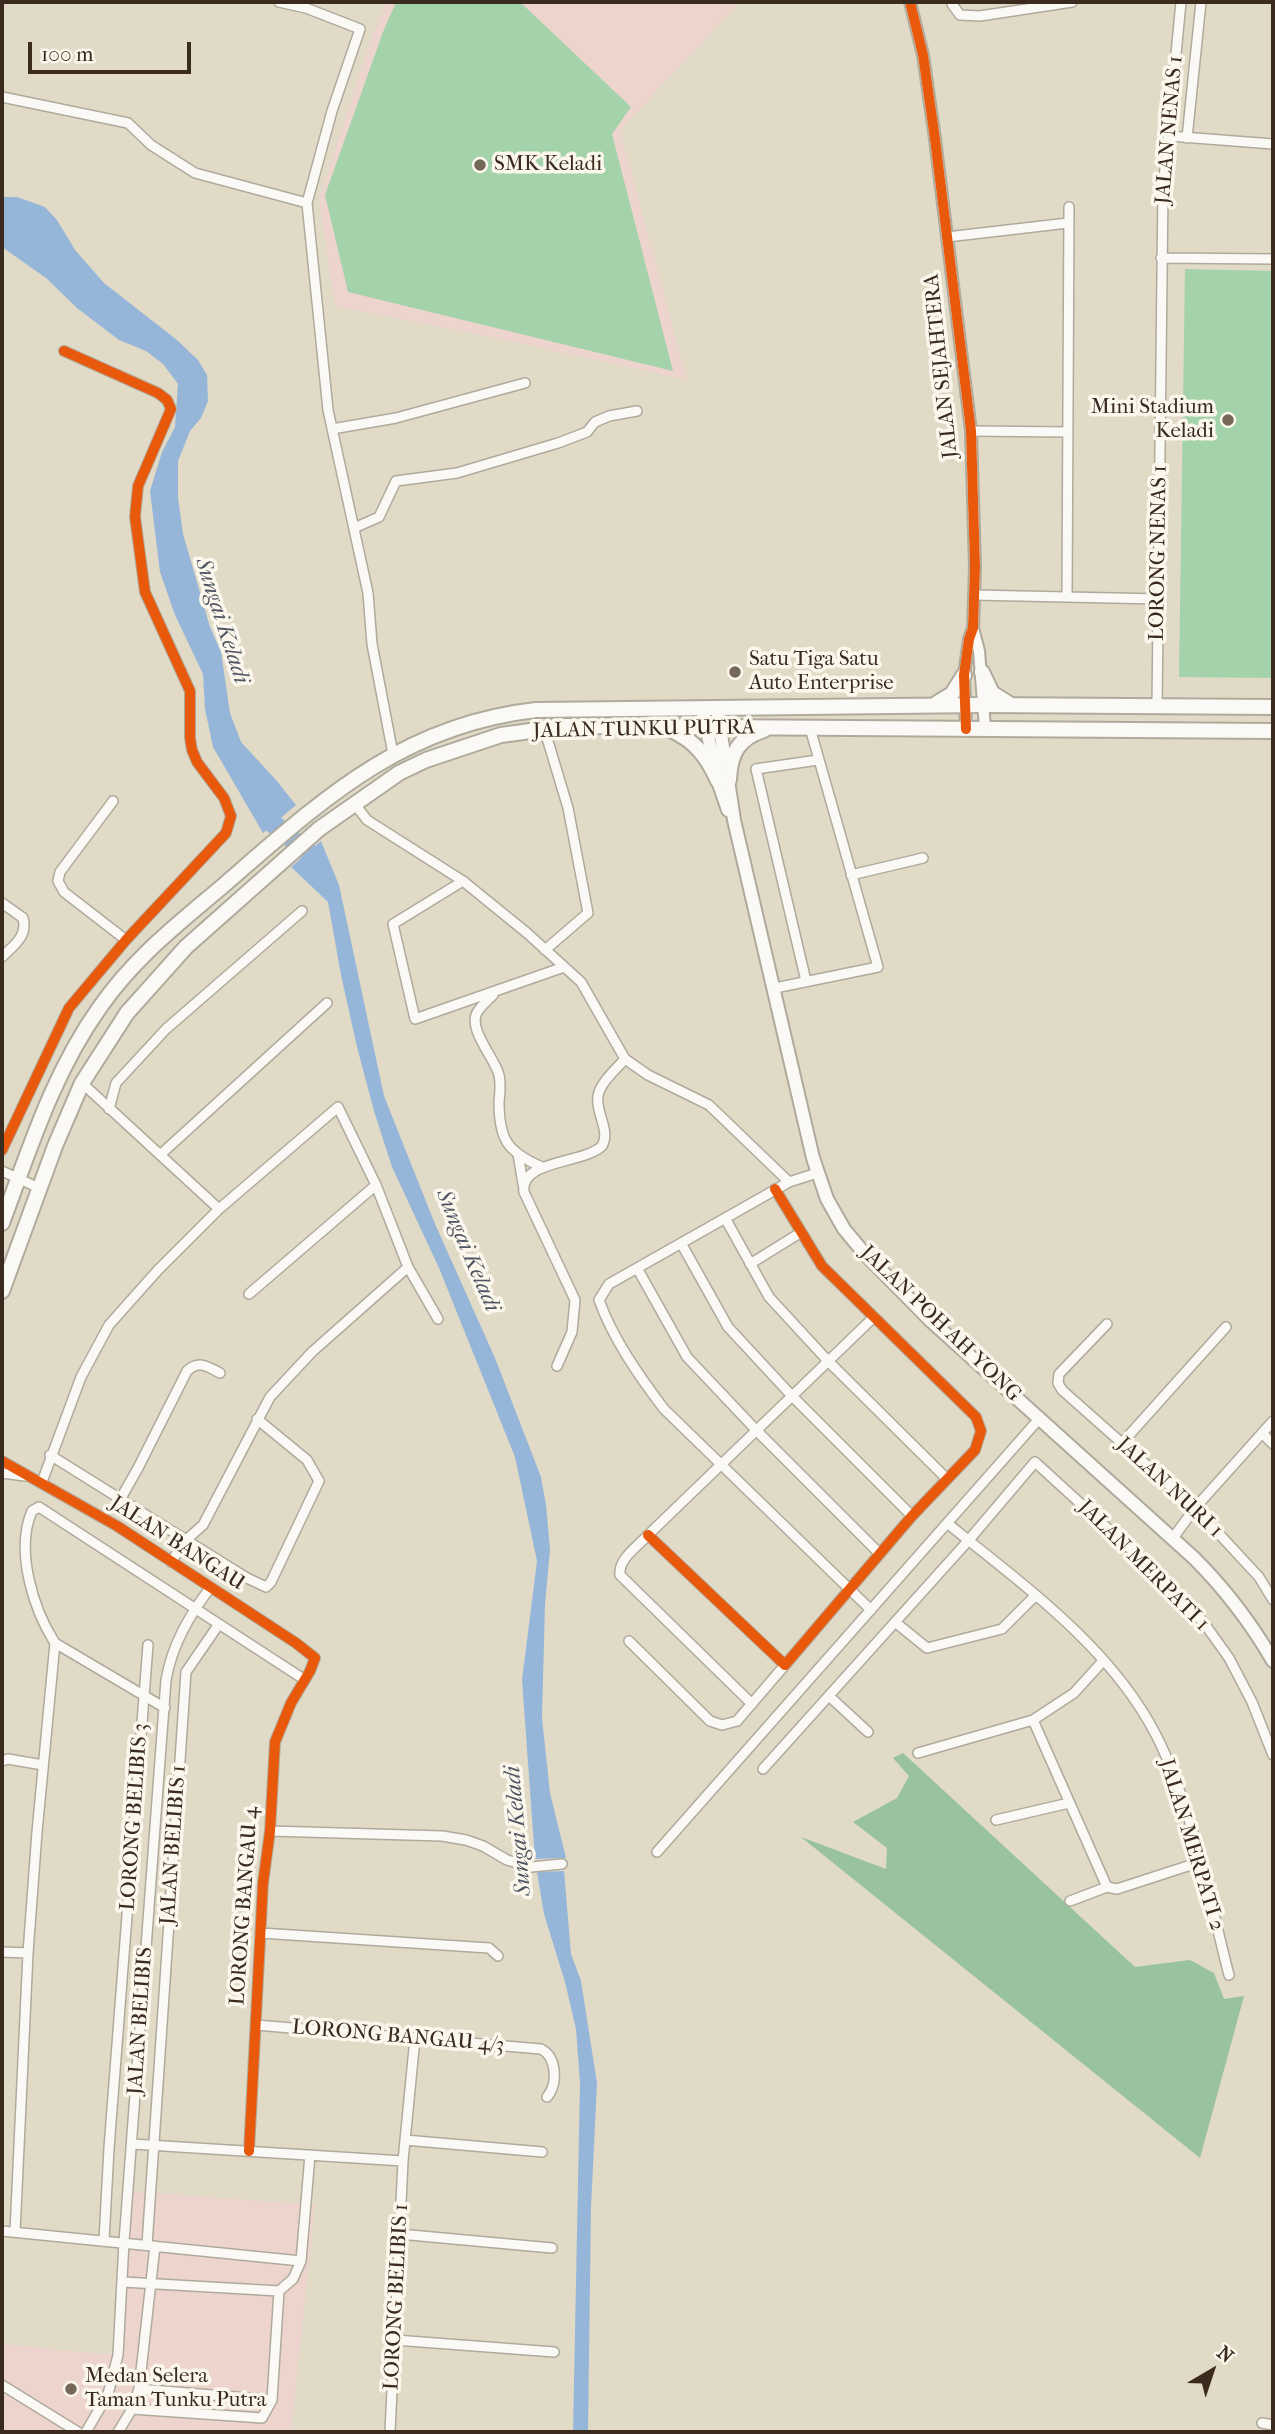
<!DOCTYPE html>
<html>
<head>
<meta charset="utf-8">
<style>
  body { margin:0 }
  #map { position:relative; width:1275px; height:2434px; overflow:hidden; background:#e0dac6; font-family:"IM FELL French Canon",serif }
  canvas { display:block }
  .frame { position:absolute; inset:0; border:4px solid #3b2a1e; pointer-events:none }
  .north { position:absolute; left:1177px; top:2336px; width:70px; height:70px; -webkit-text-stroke:5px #fbf7ec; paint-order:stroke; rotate:39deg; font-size:19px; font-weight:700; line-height:28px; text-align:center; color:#3b2a1e }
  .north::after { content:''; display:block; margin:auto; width:24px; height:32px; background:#3b2a1e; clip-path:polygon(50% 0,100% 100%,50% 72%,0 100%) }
  .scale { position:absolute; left:28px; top:42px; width:163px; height:32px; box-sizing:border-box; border:4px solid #3b2a1e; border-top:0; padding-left:9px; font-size:21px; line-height:24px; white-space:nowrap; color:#3b2a1e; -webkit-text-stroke:5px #fbf7ec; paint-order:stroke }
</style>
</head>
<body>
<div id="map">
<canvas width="1275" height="2434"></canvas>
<div class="frame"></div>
<div class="north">N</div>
<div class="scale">100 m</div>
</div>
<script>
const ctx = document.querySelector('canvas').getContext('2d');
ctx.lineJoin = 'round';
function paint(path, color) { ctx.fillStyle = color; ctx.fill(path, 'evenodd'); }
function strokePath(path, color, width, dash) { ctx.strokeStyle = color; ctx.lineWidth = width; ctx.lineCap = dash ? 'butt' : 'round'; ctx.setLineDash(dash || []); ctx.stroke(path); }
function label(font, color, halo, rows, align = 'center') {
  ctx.font = font + ' "IM FELL French Canon",serif'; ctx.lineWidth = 7; ctx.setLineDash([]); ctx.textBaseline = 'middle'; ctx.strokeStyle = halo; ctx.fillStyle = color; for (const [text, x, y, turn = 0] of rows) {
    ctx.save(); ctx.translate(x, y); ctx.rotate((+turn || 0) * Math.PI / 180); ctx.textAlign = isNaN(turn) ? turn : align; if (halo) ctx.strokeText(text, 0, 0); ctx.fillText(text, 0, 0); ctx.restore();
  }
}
paint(new Path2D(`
  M387,2H740L620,130L687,380L487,336L335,306L319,200L372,36Z
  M128,2191L315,2205L291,2432H2V2344L125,2356Z`), '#edd4cd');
paint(new Path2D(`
  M396,2H520L631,107L612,134L673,371L348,292L325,195L383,32Z
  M1185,269L1273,271V678L1179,677Z`), '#a4d2aa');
paint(new Path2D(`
  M903,1753L1135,1967L1190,1960L1214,1973L1224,1999L1244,1996L1200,2158L801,1837L886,1869L887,1848L853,1822L897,1798L909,1776L893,1758Z`), '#98c39e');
paint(new Path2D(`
  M2,197H17L45,207L57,220L75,250L104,283L177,340L198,360L207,375L208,401L201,418L190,431L178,461V498L183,534L210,627L221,652L230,713L241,742L276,780L296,805L263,833L213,747L205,709L203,674L175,615L160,572L150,491L162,452L175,427L178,384L163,364L146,351L119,340L77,308L46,278L2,247Z
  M321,841L339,885L384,1096L435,1224L495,1358L541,1477L546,1505L550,1550L545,1604L542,1718L550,1793L566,1858L535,1859L522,1680L537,1561L515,1457L439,1268L392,1167L374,1111L357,1047L341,975L328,902L291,867Z
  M564,1871L571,1954L581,1981L597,2083L591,2207L588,2432H573L580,2083L576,2029L565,1982L544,1914L537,1872Z`), '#96b6d9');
strokePath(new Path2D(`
  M262,804L266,818L313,856`), '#96b6d9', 19);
const minor = new Path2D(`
  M279,2L306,8L360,29L332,111L307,203L328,410L368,593L372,644L393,754
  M952,4L960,15L980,16L1072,2
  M2,97L128,123L151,145L195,173L307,203
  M1169,136L1273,144
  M1187,138L1201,2
  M947,237L1068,223
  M1161,258L1273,259
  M332,429L396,418L525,383
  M971,431L1068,432
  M354,528L379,517L396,481L457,473L558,443L587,432L595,422L609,416L637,411
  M974,595L1159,599
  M1067,597L1069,207
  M1157,707L1163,189L1181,2
  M544,728L568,808L588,913L545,950
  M113,801L60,872L58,881L64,892L126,940
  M354,803L367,820L463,881L527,933L581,982L625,1059L648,1075L709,1105L789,1182
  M851,875L923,858
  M463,881L393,924L415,1019L564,967
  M2,903L23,918C28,936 14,945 2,957
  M806,981L756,769L818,760
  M775,988L878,967L810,728
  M493,995C488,1000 482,1005 478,1011C466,1028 495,1058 499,1075C501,1083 500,1093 499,1102C499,1139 507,1152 542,1167
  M82,1083L219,1209
  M109,1109L116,1083L166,1029L302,911
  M2,1150L69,1008L126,940L226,833L231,816L224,798L197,762L192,750L190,738V691L145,592L135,517L138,486L171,409L167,400L158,393L64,351
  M518,1154L523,1184
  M160,1155L327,1003
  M2,1171L39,1188
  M817,1173L789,1182L609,1284L599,1300C613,1339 639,1376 664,1409L871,1610
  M725,1218L769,1297L828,1361L947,1479
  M681,1243L728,1327L792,1396L912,1516
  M750,1264L800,1233
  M637,1268L687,1357L756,1430L880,1554
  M249,1294L376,1185
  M1107,1324L1059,1374L1058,1383L1062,1390L1195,1508L1259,1577L1273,1600
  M557,1366L572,1332L575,1300L524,1192C519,1160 583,1164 602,1146C611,1130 595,1113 598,1096C600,1083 616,1069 625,1059
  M1262,1433L1273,1444
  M1122,1443L1226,1327
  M50,1455L247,1578L266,1587L271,1582L319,1481L307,1460L257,1419
  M2,1461L117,1526L296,1643L315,1658L310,1671L291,1703L275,1742L270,1831L263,1883L249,2151
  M2,1473L25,1476
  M42,1482L81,1377L109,1325L158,1270L219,1209L338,1107L376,1185L408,1267L438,1319
  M121,1498L138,1468L187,1371C198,1360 207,1366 220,1373
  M947,1523C1023,1585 1110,1646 1156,1735C1192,1805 1209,1898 1229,1975
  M648,1535L785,1665L912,1516L975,1450L981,1431L976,1417L822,1266L775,1189
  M1173,1538L1195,1508L1273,1421
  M171,1562L186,1540L203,1525L270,1397L312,1352L408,1267
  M895,1622L927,1648L1002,1629L1035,1596
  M629,1641L710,1721L722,1725L737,1721L785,1665
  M829,1696L868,1732
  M752,1704L620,1575C618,1559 638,1546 648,1535L874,1317
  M165,1708L55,1643C33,1609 15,1550 32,1511L39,1507L305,1680
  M1033,1720L1107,1887
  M918,1753L1033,1720L1074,1693L1103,1661
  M2,1761L8,1759L43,1765
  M763,1769L968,1541L1035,1462L1139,1557L1204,1623L1229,1658L1252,1702L1273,1755
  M996,1820L1069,1803
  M270,1831L442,1836L466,1840L483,1846L507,1860L531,1867L562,1864
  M657,1852L1039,1419
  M1070,1901L1107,1887L1117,1889L1200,1862
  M261,1933L489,1948L498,1956
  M2,1952L28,1953
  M256,2025L541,2049C557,2057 558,2084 547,2097
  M405,2140L542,2152
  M132,2144L403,2161
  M2,2231L301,2261
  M15,2232L28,1953L37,1832L55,1643
  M399,2234L552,2248
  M104,2240L109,2148L148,1645
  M147,2245L186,1672L219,1624
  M123,2282L279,2291
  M395,2340L554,2352
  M2,2385L78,2432
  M139,2389L272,2400
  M132,2409L262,2418L272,2400L279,2291L293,2279L301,2261L310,2155
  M1262,2423L1273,2425
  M86,2432L108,2394L118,2355L124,2242L166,1680C172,1645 189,1616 210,1588
  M118,2432L132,2409L139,2389L155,2246
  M390,2432L403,2161L415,2038`);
const tertiary = new Path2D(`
  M910,2L923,55L935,139L971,431L975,567L973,628L969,639L964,675L966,729
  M973,628L979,651L985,728`);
const secondary = new Path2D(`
  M702,708L718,781L728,810
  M717,708L734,820L813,1158L827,1199L844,1229L864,1253L930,1320L1194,1558C1225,1589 1251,1623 1273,1661`);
const primary = new Path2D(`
  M982,672L992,693L1011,705
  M934,705L952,694L964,675
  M671,730C695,741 707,756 718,781
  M729,780C730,754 738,738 764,730
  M2,1223C30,1148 53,1073 100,1007C136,956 177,925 224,885C321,801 401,725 536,710L983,705L1273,707
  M2,1291L55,1146L82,1083L127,1013L186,947L319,829L399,773L426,760L501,735L567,726L1273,731`);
strokePath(minor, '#afaa9c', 12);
strokePath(tertiary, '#afaa9c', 14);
strokePath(secondary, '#afaa9c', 16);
strokePath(primary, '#afaa9c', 18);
strokePath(minor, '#faf9f6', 9);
strokePath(tertiary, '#faf9f6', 10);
strokePath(secondary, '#faf9f6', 12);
strokePath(primary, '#faf9f6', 14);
strokePath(new Path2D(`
  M910,2L923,55L935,139L971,431L975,567L973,628L969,639L964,675L966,729
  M2,1150L69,1008L126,940L226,833L231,816L224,798L197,762L192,750L190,738V691L145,592L135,517L138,486L171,409L167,400L158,393L64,351
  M2,1461L117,1526L296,1643L315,1658L310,1671L291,1703L275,1742L270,1831L263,1883L249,2151
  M648,1535L785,1665L912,1516L975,1450L981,1431L976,1417L822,1266L775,1189`), '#e8590c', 10);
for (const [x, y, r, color] of [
  [480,165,7,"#756859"],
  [1228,420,7,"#756859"],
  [735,672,7,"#756859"],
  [71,2389,7,"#756859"]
]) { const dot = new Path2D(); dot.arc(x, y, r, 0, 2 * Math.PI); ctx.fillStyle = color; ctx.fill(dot); strokePath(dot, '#fbf7ec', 2.5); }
label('21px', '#3b2a1e', '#fbf7ec', [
  ["JALAN NENAS 1",1170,130,-85],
  ["JALAN SEJAHTERA",942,366,-96],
  ["LORONG NENAS 1",1159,553,-89],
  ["JALAN TUNKU PUTRA",644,730,-1],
  ["JALAN POH AH YONG",940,1324,44],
  ["JALAN NURI 1",1169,1488,43],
  ["JALAN BANGAU",177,1544,33],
  ["JALAN MERPATI 1",1143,1566,45],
  ["LORONG BELIBIS 3",135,1817,-86],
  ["JALAN BELIBIS 1",174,1845,-86],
  ["JALAN MERPATI 2",1191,1845,73],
  ["LORONG BANGAU 4",245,1906,-86],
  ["JALAN BELIBIS",141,2021,-86],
  ["LORONG BANGAU 4/3",398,2037,5],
  ["LORONG BELIBIS 1",397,2297,-87]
]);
label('21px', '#3b2a1e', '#fbf7ec', [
  ["SMK Keladi",494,165],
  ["Mini Stadium",1214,408,"right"],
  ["Keladi",1214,432,"right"],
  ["Satu Tiga Satu",749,660],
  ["Auto Enterprise",749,684],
  ["Medan Selera",85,2377],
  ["Taman Tunku Putra",85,2401]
], 'left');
label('italic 23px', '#505562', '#fbf7ec', [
  ["Sungai Keladi",221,621,72],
  ["Sungai Keladi",467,1251,67],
  ["Sungai Keladi",519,1831,-95]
]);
</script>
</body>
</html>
